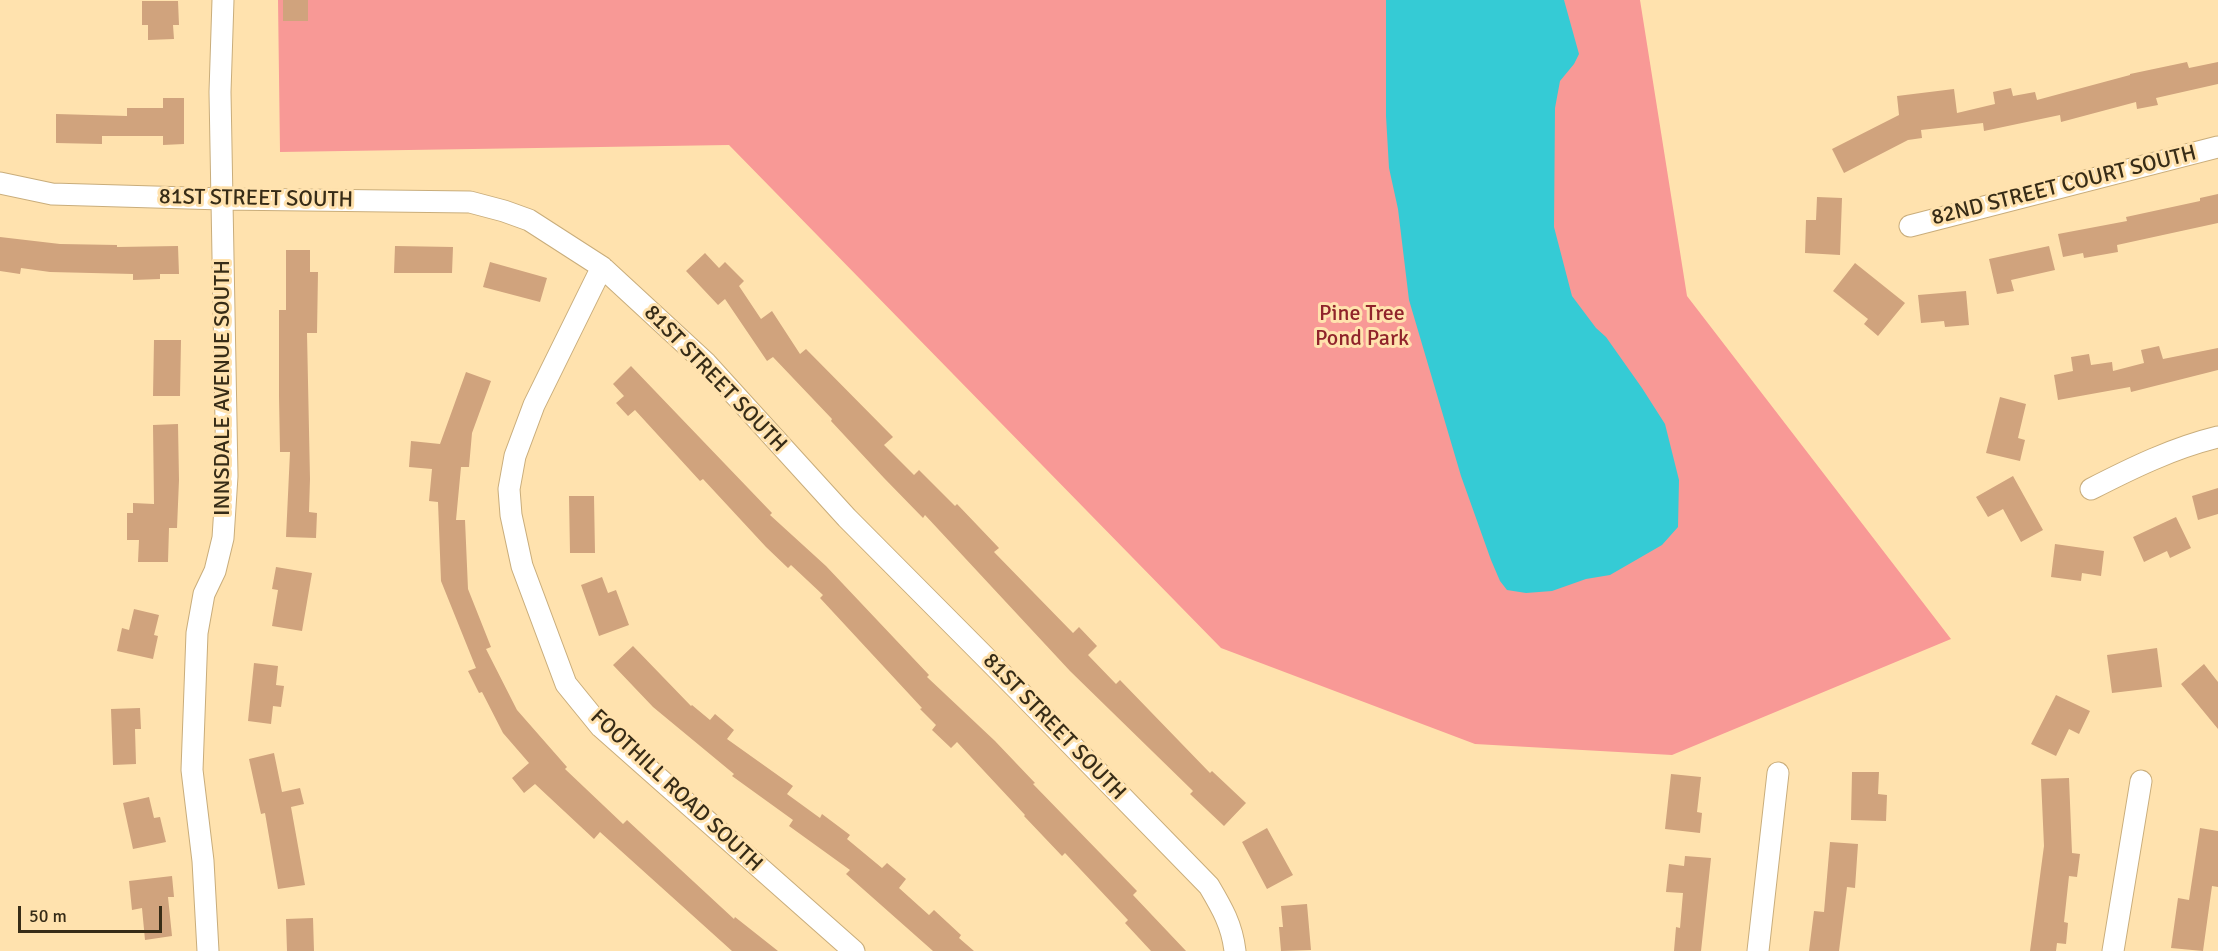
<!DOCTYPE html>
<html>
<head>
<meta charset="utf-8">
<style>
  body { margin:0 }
  #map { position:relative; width:2218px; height:951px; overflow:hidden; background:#ffe2ae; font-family:Signika,sans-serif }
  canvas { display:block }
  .scale { position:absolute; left:18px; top:906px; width:144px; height:27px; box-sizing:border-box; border:3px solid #372c17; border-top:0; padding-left:8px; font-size:18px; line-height:21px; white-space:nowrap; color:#372c17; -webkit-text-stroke:4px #ffe2ae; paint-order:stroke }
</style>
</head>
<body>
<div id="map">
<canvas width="2218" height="951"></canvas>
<div class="scale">50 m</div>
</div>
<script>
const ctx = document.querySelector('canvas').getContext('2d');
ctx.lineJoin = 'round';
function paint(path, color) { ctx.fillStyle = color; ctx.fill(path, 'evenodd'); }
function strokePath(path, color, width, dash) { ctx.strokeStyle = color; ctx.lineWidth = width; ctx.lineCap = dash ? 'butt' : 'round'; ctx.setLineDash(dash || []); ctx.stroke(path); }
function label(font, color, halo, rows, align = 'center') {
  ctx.font = font + ' Signika,sans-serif'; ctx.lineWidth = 6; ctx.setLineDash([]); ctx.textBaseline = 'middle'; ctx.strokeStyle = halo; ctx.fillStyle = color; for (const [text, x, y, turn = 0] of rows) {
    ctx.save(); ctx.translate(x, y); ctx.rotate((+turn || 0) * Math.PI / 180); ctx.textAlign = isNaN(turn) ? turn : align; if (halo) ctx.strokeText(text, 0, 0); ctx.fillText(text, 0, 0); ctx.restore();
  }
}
paint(new Path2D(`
  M278,0H1640L1687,296L1951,639L1672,755L1475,744L1221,648L729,145L280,152Z`), '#f89996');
paint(new Path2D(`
  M1386,0H1564L1579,54L1574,64L1560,81L1555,108L1554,227L1572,296L1596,328L1606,337L1642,388L1665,424L1679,480L1678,527L1662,545L1610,575L1586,579L1552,591L1526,593L1507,590L1500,581L1491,560L1461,476L1409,300L1398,209L1389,168L1386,116Z`), '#35cbd5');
paint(new Path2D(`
  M283,0H308V21H283Z
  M142,1H178L179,25H173L174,39L148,40V25H142Z
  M2187,62L2189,68L2218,62V84L2156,98L2158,105L2137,109L2136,102L2061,122L2060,115L1984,131L1983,123L1921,130L1922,138L1908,140L1844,173L1832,149L1899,115L1897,96L1954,89L1957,113L1995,104L1993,92L2011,88L2013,96L2035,92L2037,100L2130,75V74Z
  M163,98H184V144L163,145V136H102V144L56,143V114L127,116V108H163Z
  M2218,194V223L2117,245L2118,252L2084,258L2083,253L2063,257L2058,234L2127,221L2126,217L2200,201V198Z
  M1817,197L1842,198L1840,255L1805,253L1806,220H1816Z
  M0,237L60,244L117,245V247L178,246L179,274H160V279L133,280V274L50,272L21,268L20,274L0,271Z
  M395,246L453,247L452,273H394Z
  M2049,246L2055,270L2011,280L2014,291L1997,294L1989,259Z
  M286,250H310V272H318L317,333H307L310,479L309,512L317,513L316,538L286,537L290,452H280L279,396V310H286Z
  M705,253L719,268L725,262L744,281L739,286L761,319L772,311L800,354L806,349L893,437L884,445L914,475L919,470L955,506L957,504L999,548L994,552L1073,633L1079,627L1097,646L1088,655L1116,684L1120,680L1210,773L1212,771L1246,803L1224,826L1190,794L1193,791L1070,671L925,515L923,518L884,478L831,421L832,419L773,357L767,361L725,299L718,305L686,271Z
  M490,262L547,278L540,302L483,287Z
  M1855,263L1905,303L1878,336L1864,324L1868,319L1833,291Z
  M1966,291L1969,325L1945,327L1944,321L1921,323L1918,295Z
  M154,340H181L180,396H153Z
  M2159,346L2163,359L2218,348V370L2131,392L2130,387L2058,400L2054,375L2073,371L2071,357L2089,354L2091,365L2112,362L2113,371L2144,363L2141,350Z
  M631,366L772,513L770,515L826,566L929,675L927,677L995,741L1035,783L1033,784L1137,891L1133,895L1186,951H1151L1125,923L1128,920L1065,853L1062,856L1024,816L1025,815L957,742L951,748L932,730L936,725L920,709L922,708L820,598L823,595L791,565L788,568L766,547L703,479L700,481L635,410L628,416L616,403L624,396L613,384Z
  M466,372L491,381L472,433L469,467H461L456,520H465L468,589L491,647L486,649L517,710L567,767L565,769L623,824L627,820L734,919L735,917L778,951H732L600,832L594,839L535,784L524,793L512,778L529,763L503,733L482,692L479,693L468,671L476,668L441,581L438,502L429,501L432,469L409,467L411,441L440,444Z
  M2000,397L2026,404L2018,438L2025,440L2020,461L1986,453Z
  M178,424L179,480L177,528H169L168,562H138L139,540H127V513H133V503L154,504L153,425Z
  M2013,476L2043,530L2021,542L2003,509L1988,517L1976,497Z
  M2218,488V514L2198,520L2192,496Z
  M569,496H594L595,553H570Z
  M2176,517L2191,548L2170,558L2167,551L2144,562L2133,537Z
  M2055,544L2104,551L2101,576L2082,573L2081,581L2051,577Z
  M276,567L312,573L302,631L272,626L278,590L272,589Z
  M602,577L608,593L616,590L629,625L599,636L581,585Z
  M134,609L159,615L154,635L158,636L153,659L117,651L122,628L129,630Z
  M633,646L691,706L692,705L710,720L715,714L734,730L727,739L793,786L787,794L820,818L822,814L850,835L847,839L882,868L887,863L906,879L899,888L929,915L934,910L961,935L959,938L974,951H933L846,874L850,870L789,826L793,820L732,776L734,774L653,707L613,665Z
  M2157,648L2162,687L2112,693L2107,655Z
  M254,663L278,666L276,685L284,686L281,707L273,706L271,724L248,721Z
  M2204,664L2218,682V729L2181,684Z
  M2056,695L2090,711L2079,734L2069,729L2056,756L2031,744Z
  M140,708L141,729H135L136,764L113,765L111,709Z
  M274,753L282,792L300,788L304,804L291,807L305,885L278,889L265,813L261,814L249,759Z
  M1852,772H1879L1878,794L1887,795L1886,821L1851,820Z
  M1671,774L1701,777L1697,812L1702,813L1700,833L1665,829Z
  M2069,778L2072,853L2080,854L2077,877L2069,876L2064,922L2068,923L2066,944L2057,943L2056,951H2030L2044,846L2041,779Z
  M149,797L154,818L160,817L166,842L133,849L123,803Z
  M1267,828L1293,875L1267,889L1242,842Z
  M2200,828L2218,831V887L2212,886L2203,951L2171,948L2178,898L2189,900Z
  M1830,842L1858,844L1855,888L1847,887L1839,951H1809L1814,911L1824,912Z
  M1685,856L1711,858L1701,951H1674L1676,927L1680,928L1683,893L1666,892L1669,864L1684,866Z
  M172,876L174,897H168L172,936L145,940L142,908L132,910L129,881Z
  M1307,904L1311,950L1281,951L1279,927H1283L1281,906Z
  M313,918L314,951H287L286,919Z`), '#d0a37d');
const minor = new Path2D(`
  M0,183L52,194L222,199L470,202L504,211L529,220L602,267L706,363L847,518L1018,690L1209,886C1222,908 1232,925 1235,951
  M1910,226L2218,147
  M602,267L534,405L515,456L509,489L511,515L522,566L566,684L601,727L854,951
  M2091,489C2132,468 2173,448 2218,437
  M208,951L203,861L192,770L197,633L204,594L215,571L223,538L227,476L220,92L223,0
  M1758,951L1778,773
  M2113,951L2141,781`);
strokePath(minor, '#c9ad7b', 23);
strokePath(minor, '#fff', 21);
label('22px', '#372c17', '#ffe2ae', [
  ["82ND STREET COURT SOUTH",2064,186,-14],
  ["81ST STREET SOUTH",256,199,1],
  ["81ST STREET SOUTH",715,379,46],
  ["INNSDALE AVENUE SOUTH",223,388,-90],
  ["81ST STREET SOUTH",1054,727,46],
  ["FOOTHILL ROAD SOUTH",676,791,43]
]);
label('22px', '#90232b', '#ffe2ae', [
  ["Pine Tree",1362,314],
  ["Pond Park",1362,339]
]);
</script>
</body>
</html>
